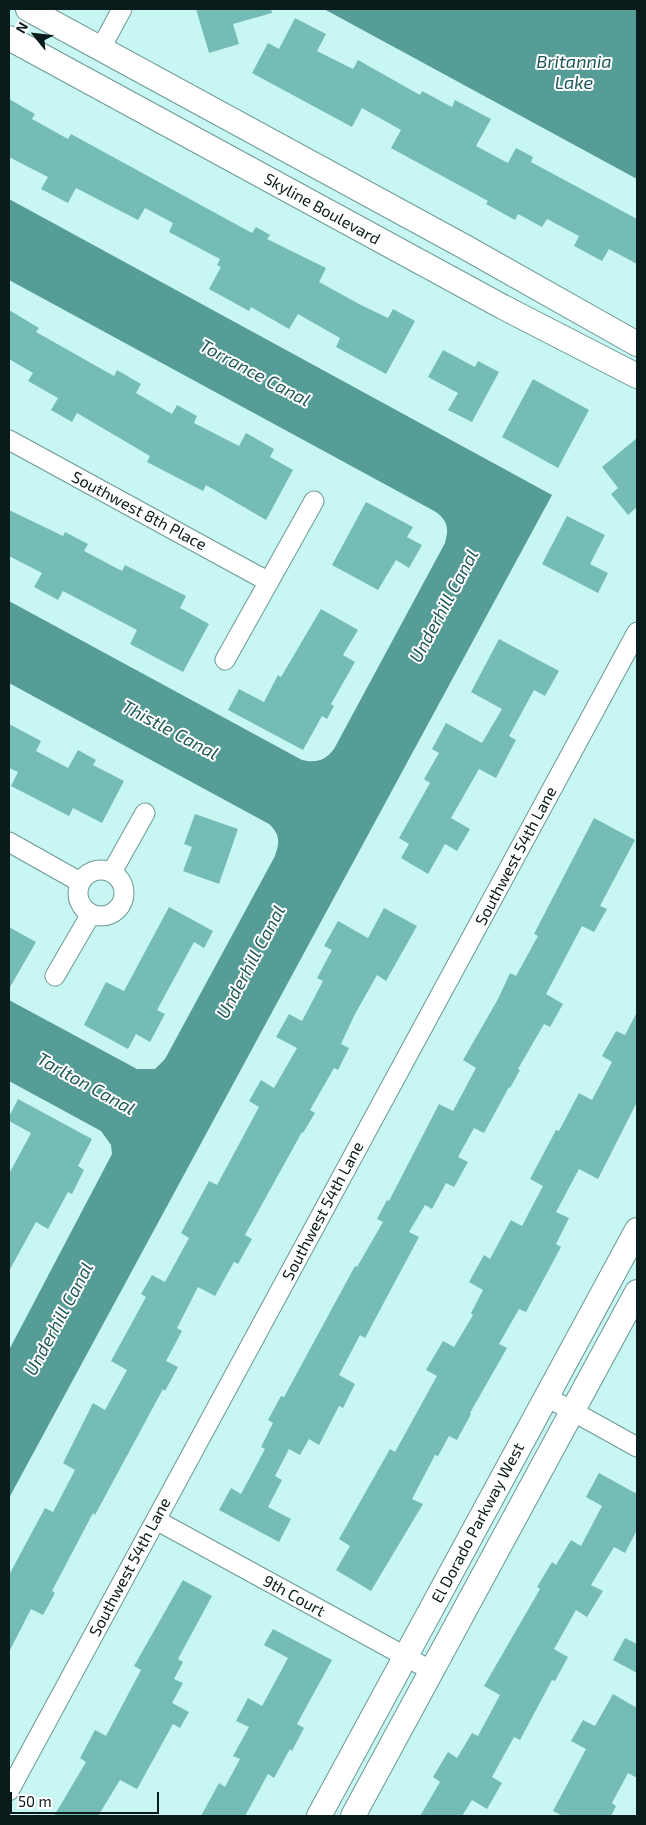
<!DOCTYPE html>
<html>
<head>
<meta charset="utf-8">
<style>
  body { margin:0 }
  #map { position:relative; width:646px; height:1825px; overflow:hidden; background:#c8f7f3; font-family:"Exo 2",sans-serif }
  canvas { display:block }
  .frame { position:absolute; inset:0; border:10px solid #091b1a; pointer-events:none }
  .north { position:absolute; left:10px; top:10px; width:50px; height:50px; -webkit-text-stroke:4px #fff; paint-order:stroke; rotate:299deg; font-size:14px; font-weight:700; line-height:20px; text-align:center; color:#091b1a }
  .north::after { content:''; display:block; margin:auto; width:18px; height:22px; background:#091b1a; clip-path:polygon(50% 0,100% 100%,50% 72%,0 100%) }
  .scale { position:absolute; left:10px; top:1792px; width:149px; height:22px; box-sizing:border-box; border:2px solid #091b1a; border-top:0; padding-left:6px; font-size:15px; line-height:18px; white-space:nowrap; color:#091b1a; -webkit-text-stroke:4px #fff; paint-order:stroke }
</style>
</head>
<body>
<div id="map">
<canvas width="646" height="1825"></canvas>
<div class="frame"></div>
<div class="north">N</div>
<div class="scale">50 m</div>
</div>
<script>
const ctx = document.querySelector('canvas').getContext('2d');
ctx.lineJoin = 'round';
function paint(path, color) { ctx.fillStyle = color; ctx.fill(path, 'evenodd'); }
function strokePath(path, color, width, dash) { ctx.strokeStyle = color; ctx.lineWidth = width; ctx.lineCap = dash ? 'butt' : 'round'; ctx.setLineDash(dash || []); ctx.stroke(path); }
function label(font, color, halo, rows, align = 'center') {
  ctx.font = font + ' "Exo 2",sans-serif'; ctx.lineWidth = 4; ctx.setLineDash([]); ctx.textBaseline = 'middle'; ctx.strokeStyle = halo; ctx.fillStyle = color; for (const [text, x, y, turn = 0] of rows) {
    ctx.save(); ctx.translate(x, y); ctx.rotate((+turn || 0) * Math.PI / 180); ctx.textAlign = isNaN(turn) ? turn : align; if (halo) ctx.strokeText(text, 0, 0); ctx.fillText(text, 0, 0); ctx.restore();
  }
}
paint(new Path2D(`
  M324,9H637V179Z
  M9,199L552,495L9,1498V1350L112,1154L111,1145L101,1131L9,1081V1000L137,1069H155L165,1059L275,856C280,842 280,834 269,824L9,683V601L302,760C316,763 325,761 334,749L445,543C449,529 448,521 436,512L9,280Z`), '#569c97');
paint(new Path2D(`
  M196,9H271L272,13L233,24L239,44L209,53Z
  M295,18L326,34L317,51L353,69L358,60L420,95L422,91L452,107L455,100L491,119L476,146L508,163L516,148L533,157L531,162L637,219V264L609,249L602,261L574,246L579,236L547,219L542,227L518,214L515,220L486,204L488,201L391,148L401,130L362,108L352,127L252,73L268,43L279,49Z
  M9,99L35,114L32,119L68,139L71,134L252,233L256,227L270,235L267,239L326,268L319,282L359,304L388,318L393,309L415,321L386,374L336,347L340,338L298,314L289,329L251,307L249,311L209,289L221,267L217,265L220,259L169,232L173,223L145,208L138,220L76,188L68,203L41,189L48,177L9,157Z
  M9,310L39,328L36,332L114,376L117,370L141,384L136,393L172,414L177,405L197,416L194,423L239,446L246,433L274,449L270,457L293,470L266,520L206,485L203,491L147,462L150,456L77,413L72,422L51,410L58,398L28,381L33,373L9,359Z
  M443,350L475,367L478,361L499,372L472,422L448,410L458,393L428,377Z
  M533,379L589,410L558,468L502,437Z
  M637,438V507L628,515L611,494L618,488L602,467Z
  M366,502L413,527L407,537L422,545L409,568L396,560L378,590L332,565Z
  M9,510L63,536L65,532L88,544L84,551L122,571L125,565L186,596L180,608L209,624L183,672L130,644L137,630L63,591L58,600L34,587L42,573L9,556Z
  M567,516L605,535L590,564L608,573L598,593L542,564Z
  M321,609L358,630L343,655L355,662L331,704L334,706L327,719L322,716L303,750L228,710L239,689L264,702L278,675L281,677Z
  M499,639L559,671L545,696L534,690L509,736L516,740L496,778L479,769L451,818L470,829L457,851L445,844L428,874L401,858L409,844L399,838L430,783L424,779L439,753L432,749L446,723L482,743L502,709L471,692Z
  M9,724L41,741L36,751L68,768L78,750L96,760L93,765L124,781L102,823L73,808L69,816L11,786L18,772L9,768Z
  M195,814L238,829L219,884L183,871L192,847L184,844Z
  M594,818L635,840L600,906L607,909L594,932L582,926L546,994L563,1004L550,1027L544,1024L518,1069L520,1070L510,1088L509,1087L484,1133L474,1128L458,1157L468,1162L454,1187L446,1183L432,1209L425,1205L409,1232L419,1237L365,1338L360,1335L339,1375L355,1384L343,1408L339,1406L319,1445L309,1439L300,1455L289,1449L275,1476L282,1480L268,1507L291,1519L279,1542L219,1510L231,1488L241,1494L265,1449L261,1447L273,1423L268,1420L281,1396L284,1397L355,1266L357,1267L383,1222L377,1219L387,1200L389,1201L439,1104L453,1111L476,1068L463,1060L498,999L510,973L516,976L538,936L534,934Z
  M169,907L213,931L204,948L194,942L157,1010L165,1014L150,1042L136,1034L128,1049L84,1025L106,982L124,991Z
  M384,908L417,926L386,981L377,975L355,1014L341,1044L349,1048L338,1070L334,1068L310,1110L315,1113L303,1133L302,1132L245,1235L252,1239L238,1264L234,1262L215,1296L198,1287L177,1328L182,1331L166,1361L178,1367L165,1391L163,1389L95,1515L93,1513L52,1591L55,1593L43,1615L31,1609L9,1652V1575L45,1508L53,1512L75,1470L63,1463L93,1403L105,1410L127,1370L111,1361L146,1297L141,1294L152,1275L165,1282L189,1238L181,1233L209,1181L217,1185L259,1107L249,1101L261,1080L274,1088L297,1048L276,1037L289,1014L302,1021L323,981L317,978L332,950L324,946L338,921L368,938Z
  M9,927L36,942L9,989Z
  M637,1012V1102L598,1179L579,1169L556,1212L569,1218L556,1244L561,1247L526,1312L519,1309L499,1344L507,1348L470,1413L471,1414L457,1440L449,1436L438,1456L435,1455L412,1499L423,1504L371,1591L336,1570L350,1546L339,1539L390,1449L395,1452L437,1376L426,1370L443,1341L454,1347L473,1315L471,1313L483,1290L469,1282L484,1255L490,1259L511,1220L522,1226L543,1186L530,1179L556,1130L559,1131L579,1093L592,1100L612,1062L602,1056L616,1031L625,1035Z
  M18,1099L92,1139L78,1166L84,1170L72,1194L68,1192L48,1229L36,1222L9,1271V1174L31,1133L9,1121V1117Z
  M599,1473L637,1494V1530L625,1553L614,1547L591,1585L603,1591L587,1617L576,1610L554,1649L568,1657L555,1681L552,1680L520,1740L514,1737L492,1777L502,1783L487,1809L472,1800L462,1816H420L440,1782L433,1777L448,1752L457,1758L472,1733L478,1736L500,1695L484,1686L540,1589L537,1587L552,1562L556,1565L571,1540L581,1546L602,1506L586,1497Z
  M183,1580L212,1596L178,1659L183,1662L174,1679L183,1683L172,1703L189,1712L180,1728L173,1724L137,1789L120,1780L98,1816H54L86,1762L80,1758L95,1730L106,1736L141,1670L134,1666Z
  M273,1629L332,1660L297,1724L304,1728L292,1751L290,1749L274,1778L268,1774L245,1816H201L219,1783L225,1787L240,1759L233,1756L249,1727L236,1721L248,1698L262,1706L288,1658L264,1645Z
  M625,1638L637,1644V1673L613,1660Z
  M613,1694L637,1708V1778L628,1773L612,1803L616,1806L611,1816H563L553,1811L586,1749L571,1741L583,1720L595,1726Z`), '#75bcb7');
const minor = new Path2D(`
  M101,48L122,9
  M9,440L269,582
  M225,660L314,501
  M9,842L80,882
  M78 893a23 23 0 1 1 46 0a23 23 0 1 1-46 0Z
  M112,872L145,813
  M55,976L91,914
  M547,1397L637,1447
  M156,1520L432,1671
  M9,1791L637,632`);
const tertiary = new Path2D(`
  M28,9L465,247L637,344
  M9,38L503,307L637,376
  M319,1816L637,1230
  M353,1816L637,1292`);
strokePath(minor, '#6c9995', 21);
strokePath(tertiary, '#6c9995', 26);
strokePath(minor, '#fff', 19);
strokePath(tertiary, '#fff', 24);
label('16px', '#091b1a', '#fff', [
  ["Skyline Boulevard",322,209,29],
  ["Southwest 8th Place",139,511,28],
  ["Southwest 54th Lane",516,856,-62],
  ["Southwest 54th Lane",323,1211,-62],
  ["El Dorado Parkway West",478,1523,-62],
  ["Southwest 54th Lane",130,1567,-62],
  ["9th Court",294,1596,29]
]);
label('italic 18px', '#1c5855', '#fff', [
  ["Britannia",574,62],
  ["Lake",574,83],
  ["Torrance Canal",255,373,28],
  ["Underhill Canal",444,606,-62],
  ["Thistle Canal",170,730,28],
  ["Underhill Canal",251,962,-62],
  ["Tarlton Canal",86,1084,29],
  ["Underhill Canal",59,1319,-62]
]);
</script>
</body>
</html>
